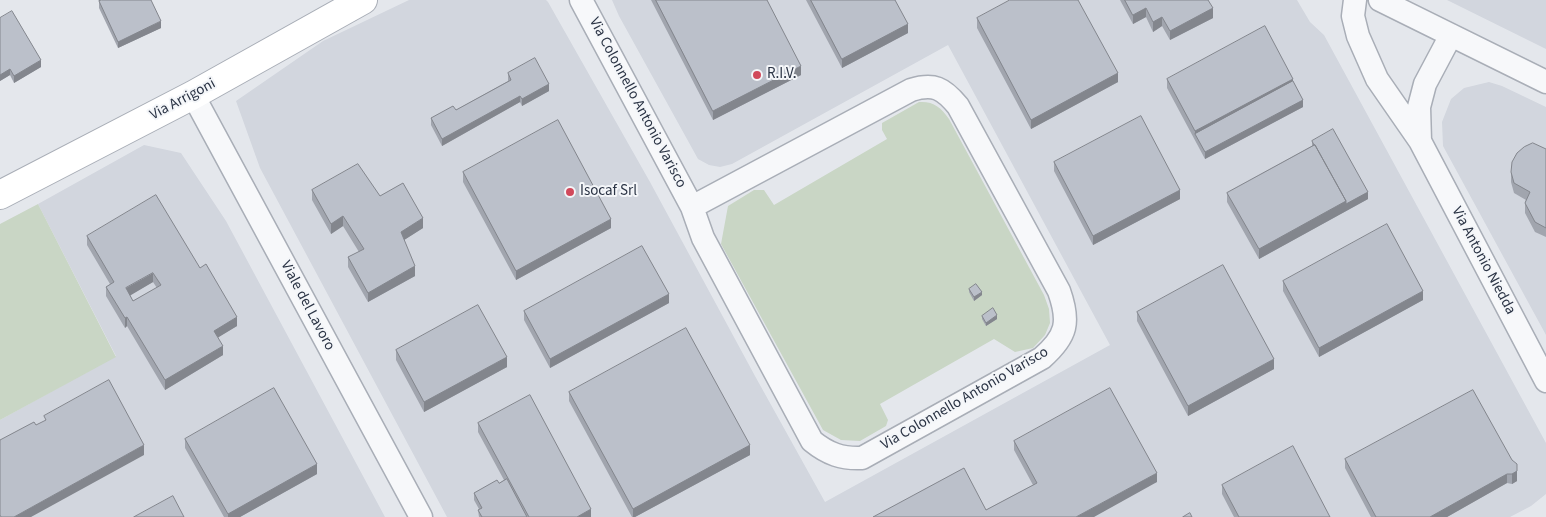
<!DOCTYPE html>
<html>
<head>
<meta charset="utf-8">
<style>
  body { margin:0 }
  canvas { display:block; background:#e4e7ec }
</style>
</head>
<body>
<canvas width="1546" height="517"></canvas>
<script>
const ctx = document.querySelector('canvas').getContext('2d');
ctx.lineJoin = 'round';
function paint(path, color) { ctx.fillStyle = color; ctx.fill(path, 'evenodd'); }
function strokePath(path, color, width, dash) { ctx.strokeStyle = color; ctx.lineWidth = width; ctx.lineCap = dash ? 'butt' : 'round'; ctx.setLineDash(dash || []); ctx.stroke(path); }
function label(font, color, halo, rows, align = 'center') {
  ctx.font = font + ' "Source Sans 3",sans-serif'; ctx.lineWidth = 4; ctx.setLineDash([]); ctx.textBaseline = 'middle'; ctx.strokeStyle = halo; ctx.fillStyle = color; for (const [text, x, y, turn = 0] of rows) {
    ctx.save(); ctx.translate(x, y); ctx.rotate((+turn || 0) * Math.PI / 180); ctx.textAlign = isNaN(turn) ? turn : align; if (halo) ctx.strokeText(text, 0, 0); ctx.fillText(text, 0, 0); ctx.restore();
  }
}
paint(new Path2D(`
  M409,0H546L548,2L650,182L755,376L825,502L1110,345L948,45L732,164L720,167L709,165L698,159L619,16L612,0H1297L1310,22L1324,35L1546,443V494L1531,506L1510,517H447L260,168L236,101L323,41Z
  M1447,0H1546V49Z
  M1489,82L1502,86L1546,107V335L1443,146L1442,122L1451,99L1464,88Z
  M144,145L181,153L226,221L385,517H0V420L116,356L38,204Z`), '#d2d6de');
paint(new Path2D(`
  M919,102C933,101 941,107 949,119L1044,295L1049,309L1050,323L1045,335L1033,348L1015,352L994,339L880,404L888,420L886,426L860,441L841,440L823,430L721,244L728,206L754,190H764L774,205L887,139L882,130V123Z
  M38,204L116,357L0,420V224Z`), '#c9d6c5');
const street = new Path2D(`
  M581,0L692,207L703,238L812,441C828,454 842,459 862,458L1042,358C1067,336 1070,322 1059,291L958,106C943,88 934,83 911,90L692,207
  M1355,0L1353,16L1358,36L1377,79L1420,141L1546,381
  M1380,0L1546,82
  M193,95L421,517
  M1420,141L1419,107L1425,84L1451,35`);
const secondary = new Path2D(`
  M0,195L193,95L363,0`);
strokePath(street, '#a9aeb7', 25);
strokePath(secondary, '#a9aeb7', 30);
strokePath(street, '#f7f8fa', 22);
strokePath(secondary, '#fff', 28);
paint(new Path2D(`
  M651,0H767L801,75L713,120Z
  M806,0H895L908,33L842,68Z
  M1120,0H1208L1213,18L1170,40L1162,26L1153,32L1146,17L1133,24Z
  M99,1L161,28L118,48L99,8Z
  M0,18L41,67L14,83L10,75L0,81Z
  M977,18L1118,82L1031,129L977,28Z
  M508,73L549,91L522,106L520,102L442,146L431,125V118L456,110L508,81Z
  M1167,79L1293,81L1303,107L1205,159L1167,88Z
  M1312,141L1368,199L1259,259L1227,202V193L1312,146Z
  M1546,149V237L1535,232L1525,213V203L1526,200L1514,193L1511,182V172Z
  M1054,162L1180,199L1093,245L1054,171Z
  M463,172L611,228L516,280L463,182Z
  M312,190L380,196L423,228L404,240L415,276L368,302L348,267V257L359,252L343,226L331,234L312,200Z
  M87,236L200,268L237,326L218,337L223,355L165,390L127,326L125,328L106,296V287L110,284L87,245ZM153,282L157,288L133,301L130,295Z
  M1283,281L1423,300L1319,357L1283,291Z
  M969,289L982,295L974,301L969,292Z
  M669,303L550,368L524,320V311Z
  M1137,312L1274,369L1188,416L1137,321Z
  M982,316L997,319L986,326L982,319Z
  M396,350L507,367L424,412L396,360Z
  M569,392L750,455L635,517H632L569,401Z
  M478,423L591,517H479L478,510L479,509L474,500V493L499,483L504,480L478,432Z
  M185,439L317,474L240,517H224L185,448Z
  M1014,441L1157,482L986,510L1033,485L1014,450Z
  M1345,459L1517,474V481L1512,484L1507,483L1447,517H1371L1345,468Z
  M1222,485L1330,517H1234L1222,494Z`), '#a1a5ae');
paint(new Path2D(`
  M1146,8V17L1133,24V15Z
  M1213,8V18L1170,40V31Z
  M1162,17V26L1153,32V22Z
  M161,21V28L118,48V42Z
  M908,24V33L842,68V59Z
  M41,60V67L14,83V76Z
  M801,66V75L713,120V111Z
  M10,69V75L0,81V75Z
  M1118,73V82L1031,129V120Z
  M1293,79V88L1195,134V131Z
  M549,84V91L522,106V99Z
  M520,96V102L442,146V139Z
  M1303,100V107L1205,159V152Z
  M1180,190V199L1093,245V236Z
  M1368,192V199L1259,259V249L1346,201Z
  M343,216V226L331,234V224Z
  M423,218V228L401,242V232Z
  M611,219V228L516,280V271Z
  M415,266V276L368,302V293Z
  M153,273V282L126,298V288Z
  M1423,291V300L1319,357V348Z
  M982,292V295L974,301V297Z
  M669,294V303L550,368V359Z
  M997,315V319L986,326V323Z
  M127,317V326L125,328V318Z
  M237,317V326L214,340V331Z
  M223,346V355L165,390V380Z
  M507,357V367L424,412V402Z
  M1274,359V369L1188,416V406Z
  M144,445V455L31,517H14Z
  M750,445V455L635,517H633V509Z
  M317,464V474L240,517H228V514Z
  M1517,464V481L1512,484V474Z
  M1157,473V482L1094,517H1076Z
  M1507,474V483L1447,517H1430Z
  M591,509V517H577Z`), '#83868d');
const building = new Path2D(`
  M102,0H151L161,21L118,42L99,1Z
  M656,0H767L801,66L713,111Z
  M811,0H895L908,24L842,59Z
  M1010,0H1078L1118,73L1031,120L977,18Z
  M1125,0H1208L1213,8L1170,31L1162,17L1153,22L1146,8L1133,15Z
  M12,11L41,60L14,76L10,69L0,75V18Z
  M1265,26L1293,79L1195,131L1167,79Z
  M535,58L549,84L522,99L520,96L442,139L431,118L453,106L456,110L511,80L508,73Z
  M1293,81L1303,100L1205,152L1195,134Z
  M1141,116L1180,190L1093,236L1054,162Z
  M558,120L611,219L516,271L463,172Z
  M1333,129L1368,192L1346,204V201L1315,145H1314L1312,141Z
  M1533,143L1546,149V228L1535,222L1525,203L1530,192L1514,183L1511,172L1512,162L1517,153L1524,147Z
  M1315,145L1346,201L1259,249L1227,193Z
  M358,164L380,196L403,183L423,218L401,232L415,266L368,293L348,257L364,249L343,216L331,224L312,190Z
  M156,195L200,268L206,264L237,317L214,331L223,346L165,380L127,317L125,318L106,287L114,282L87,236ZM153,273L161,285L133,301L126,288Z
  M1387,224L1423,291L1319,348L1283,281Z
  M642,246L669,294L550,359L524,311Z
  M1223,265L1274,359L1188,406L1137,312Z
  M976,284L982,292L974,297L969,289Z
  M478,305L507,357L424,402L396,350Z
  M993,308L997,315L986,323L982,316Z
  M686,328L750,445L633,509L569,392Z
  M109,380L144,445L14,517H1L0,515V440L34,422L36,425L46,420L44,416Z
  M274,388L317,464L228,514L185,439Z
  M1110,388L1157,473L1076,517H873L964,468L986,510L1037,483L1014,441Z
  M1473,390L1512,460L1517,464V471L1512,474H1507L1430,517H1376L1345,459Z
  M530,395L591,509L577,517H529L478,423Z
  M1293,446L1330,517H1239L1222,485Z
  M507,479L527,517H482L478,510L482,508L474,493L497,480L499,483Z
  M173,496L184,517H134Z
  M1190,513L1192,517H1183Z`);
paint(building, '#bbc0ca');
strokePath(building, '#83868d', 1);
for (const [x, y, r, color] of [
  [757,75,5,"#d1495b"],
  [570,192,5,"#d1495b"]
]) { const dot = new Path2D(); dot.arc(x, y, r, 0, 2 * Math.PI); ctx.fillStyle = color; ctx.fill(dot); strokePath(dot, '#f4f6f9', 2); }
label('15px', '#2b3445', '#f4f6f9', [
  ["R.I.V.",767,75],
  ["Isocaf Srl",580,192]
], 'left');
label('15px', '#2b3445', '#f4f6f9', [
  ["Via Arrigoni",183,100,-28],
  ["Via Colonnello Antonio Varisco",637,103,62],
  ["Via Antonio Niedda",1483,261,62],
  ["Viale del Lavoro",307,306,62],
  ["Via Colonnello Antonio Varisco",965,399,-30]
]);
</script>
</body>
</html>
